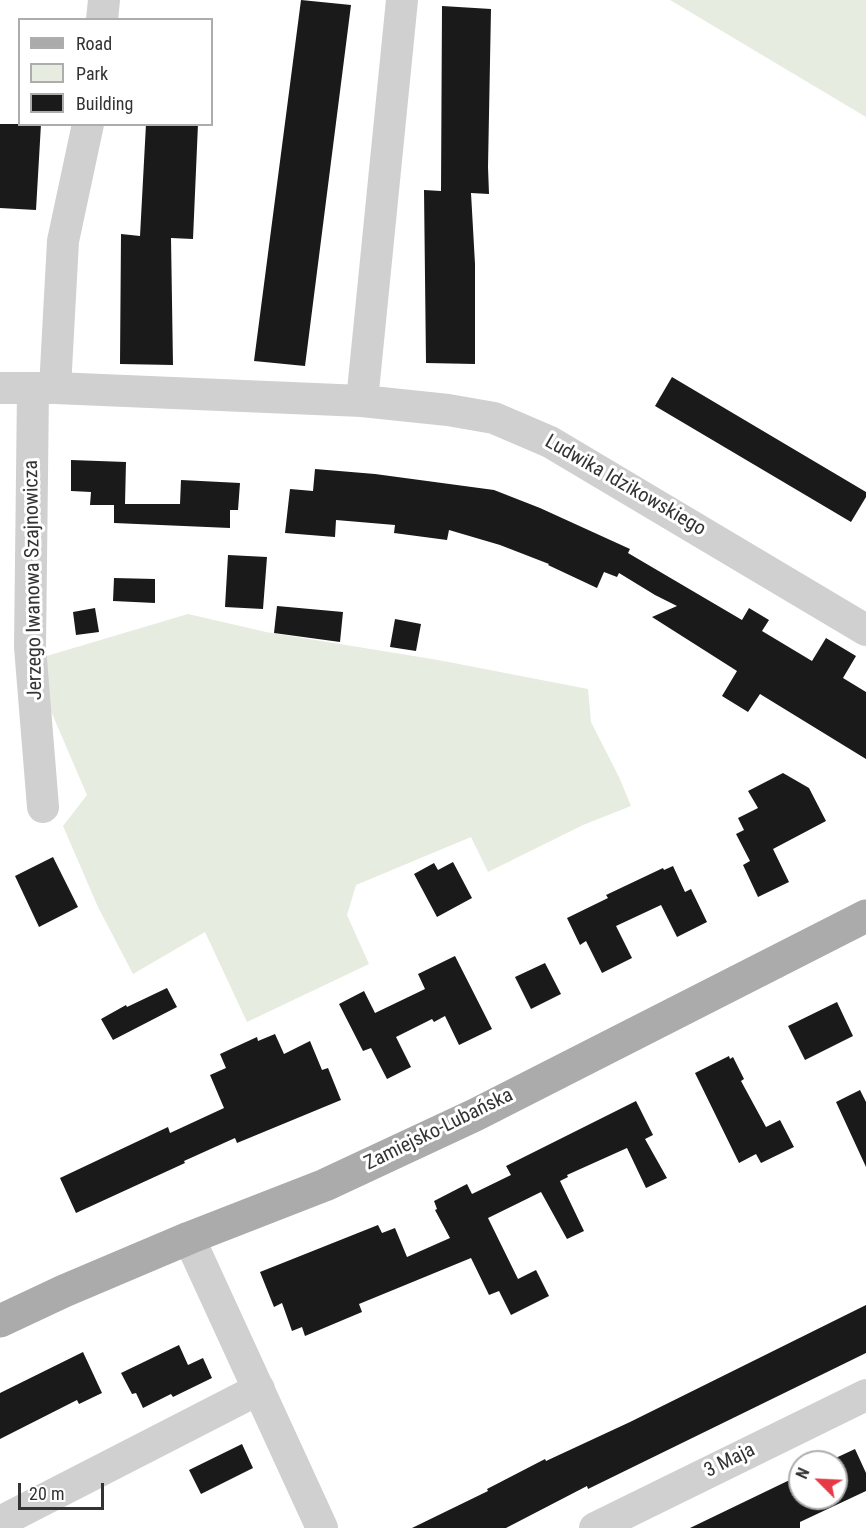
<!DOCTYPE html>
<html>
<head>
<meta charset="utf-8">
<style>
  body { margin:0 }
  #map { position:relative; width:866px; height:1528px; overflow:hidden; background:#fff; font-family:"Roboto Condensed",sans-serif }
  canvas { display:block }
  .legend { position:absolute; left:18px; top:18px; width:195px; height:108px; box-sizing:border-box; background:#fff; border:2px solid #adadad; margin:0; padding:8px 10px; list-style:none; font-size:18px; color:#333 }
  .legend li { display:flex; align-items:center; gap:12px; height:30px }
  .legend b { width:30px; border:2px solid #adadad }
  .north { position:absolute; left:788px; top:1450px; width:60px; height:60px; box-sizing:border-box; background:#fff; border:2px solid #adadad; border-radius:50%; rotate:294deg; font-size:16px; font-weight:700; line-height:24px; text-align:center; color:#333 }
  .north::after { content:''; display:block; margin:auto; width:21px; height:27px; background:#e63946; clip-path:polygon(50% 0,100% 100%,50% 72%,0 100%) }
  .scale { position:absolute; left:18px; top:1483px; width:86px; height:27px; box-sizing:border-box; border:3px solid #333; border-top:0; padding-left:8px; font-size:18px; line-height:21px; white-space:nowrap; color:#333; -webkit-text-stroke:4px #fff; paint-order:stroke }
</style>
</head>
<body>
<div id="map">
<canvas width="866" height="1528"></canvas>
<ul class="legend">
<li><b style="height:8px;background:#ababab"></b>Road</li>
<li><b style="height:16px;background:#e6ecdf"></b>Park</li>
<li><b style="height:16px;background:#1a1a1a"></b>Building</li>
</ul>
<div class="north">N</div>
<div class="scale">20 m</div>
</div>
<script>
const ctx = document.querySelector('canvas').getContext('2d');
ctx.lineJoin = 'round';
function paint(path, color) { ctx.fillStyle = color; ctx.fill(path, 'evenodd'); }
function strokePath(path, color, width, dash) { ctx.strokeStyle = color; ctx.lineWidth = width; ctx.lineCap = dash ? 'butt' : 'round'; ctx.setLineDash(dash || []); ctx.stroke(path); }
function label(font, color, halo, rows, align = 'center') {
  ctx.font = font + ' "Roboto Condensed",sans-serif'; ctx.lineWidth = 6; ctx.setLineDash([]); ctx.textBaseline = 'middle'; ctx.strokeStyle = halo; ctx.fillStyle = color; for (const [text, x, y, turn = 0] of rows) {
    ctx.save(); ctx.translate(x, y); ctx.rotate((+turn || 0) * Math.PI / 180); ctx.textAlign = isNaN(turn) ? turn : align; if (halo) ctx.strokeText(text, 0, 0); ctx.fillText(text, 0, 0); ctx.restore();
  }
}
paint(new Path2D(`
  M670,0H866V117Z
  M188,614L266,632L438,660L588,689L591,722L619,777L631,806L583,825L488,872L471,837L356,885L347,915L369,964L247,1022L205,932L133,974L98,907L63,826L87,795L41,688L40,658Z`), '#e6ecdf');
paint(new Path2D(`
  M301,0L351,5L305,366L254,361Z
  M442,6L491,9L488,167L489,194L471,193L475,264V364L426,363L424,190L441,191Z
  M0,124H41L36,210L0,208Z
  M146,124H198L193,239L171,238L173,365L120,364L121,234L140,236Z
  M672,377L866,492V497L851,522L655,406Z
  M71,460L126,462L125,504H180L181,480L240,483L238,510H230V528L114,523V505H90L91,492L71,491Z
  M315,469L375,474L494,490L540,508L630,549L628,553L742,620L749,608L769,620L762,631L812,661L826,638L856,656L843,678L866,692V759L760,694L748,712L722,696L737,671L652,617L677,606L655,595L619,573L617,577L604,572L597,588L548,565L549,564L500,545L449,530L447,540L394,533L395,525L336,520L335,537L285,533L290,489L313,491Z
  M228,555L267,557L263,609L225,607Z
  M114,578L155,579V603L113,601Z
  M277,606L343,612L340,642L274,633Z
  M95,608L99,632L76,635L73,612Z
  M395,619L421,624L416,651L390,647Z
  M783,773L809,788L826,821L773,849L789,882L758,897L743,865L750,861L736,834L744,830L738,818L758,808L748,791Z
  M53,857L78,907L39,927L15,876Z
  M453,862L472,898L437,917L414,874L434,863L438,870Z
  M673,866L685,892L691,889L707,922L677,937L661,905L616,926L632,958L602,973L586,941L580,945L567,918L608,898L606,895L663,868L664,870Z
  M455,956L492,1029L459,1045L445,1016L434,1022L432,1019L396,1037L411,1067L387,1079L371,1048L363,1051L339,1004L364,991L375,1013L425,989L418,974Z
  M545,963L561,994L531,1009L515,977Z
  M167,988L177,1007L113,1040L101,1019L126,1005L127,1007Z
  M837,1002L853,1036L805,1060L788,1026Z
  M275,1034L284,1054L310,1041L322,1070L328,1068L341,1100L237,1143L235,1138L184,1161L185,1163L76,1213L60,1178L168,1127L170,1133L224,1108L210,1075L226,1068L220,1054L257,1037L258,1041Z
  M729,1056L730,1059L733,1057L744,1079L741,1081L766,1127L780,1120L794,1147L761,1163L756,1154L739,1163L695,1073Z
  M860,1090L866,1102V1167L836,1102Z
  M636,1101L653,1135L645,1139L667,1178L646,1188L627,1148L567,1175L568,1177L560,1181L584,1231L567,1239L541,1192L488,1218L518,1279L536,1270L549,1296L511,1315L499,1291L489,1295L471,1258L359,1304L362,1312L305,1336L302,1327L292,1331L282,1303L274,1307L260,1272L378,1225L382,1233L395,1228L407,1257L450,1238L435,1210L437,1209L434,1201L467,1184L472,1194L511,1175L506,1166Z
  M866,1305V1353L588,1489L587,1486L506,1528H412L488,1491L487,1489L545,1459L546,1461L630,1422Z
  M179,1345L188,1365L203,1358L212,1378L173,1397L171,1394L143,1408L136,1393L132,1394L121,1373Z
  M83,1352L102,1393L79,1404L77,1400L0,1439V1393Z
  M242,1444L253,1468L201,1494L189,1470Z
  M855,1449L866,1473V1491L800,1522V1528H690L800,1475V1498H836V1462H827Z`), '#1a1a1a');
strokePath(new Path2D(`
  M102,20L104,0
  M0,388H55L362,401L448,410L494,418L550,442L866,630
  M55,388L63,241L88,124
  M33,389L30,647L43,807
  M362,401L402,0
  M189,1238L322,1528
  M0,1522L259,1389
  M595,1528L866,1395`), '#d0d0d0', 32);
strokePath(new Path2D(`
  M0,1321L64,1291L189,1238L325,1185L475,1115L866,916`), '#ababab', 33);
label('20px', '#333', '#fff', [
  ["Ludwika Idzikowskiego",625,486,30],
  ["Jerzego Iwanowa Szajnowicza",34,580,-91],
  ["Zamiejsko-Lubańska",439,1130,-26],
  ["3 Maja",730,1461,-26]
]);
</script>
</body>
</html>
